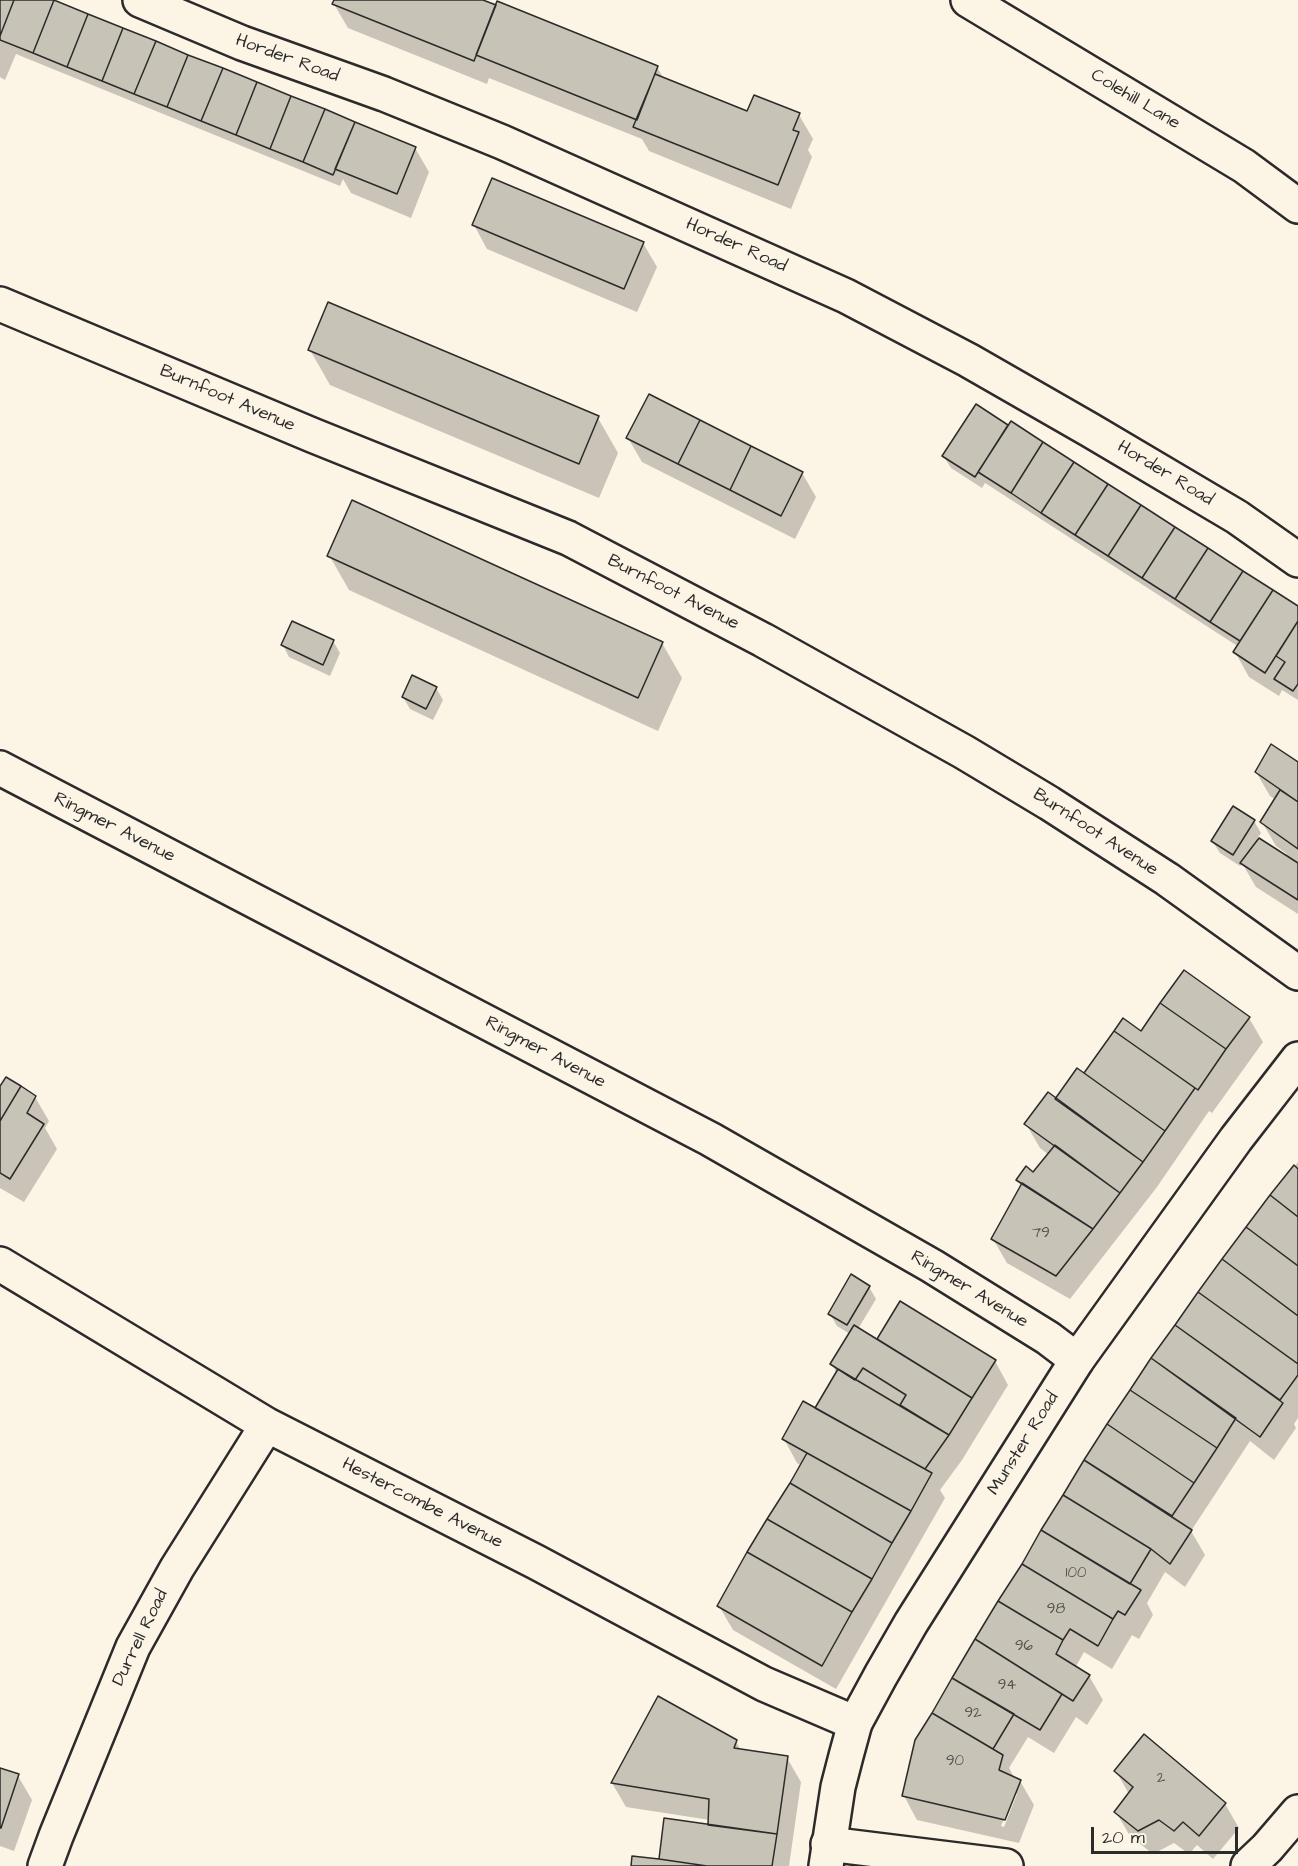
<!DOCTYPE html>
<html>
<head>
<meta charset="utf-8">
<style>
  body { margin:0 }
  #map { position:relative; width:1298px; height:1866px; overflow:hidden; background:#fcf5e5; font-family:"Architects Daughter",sans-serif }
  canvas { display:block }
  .scale { position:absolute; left:1091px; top:1827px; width:147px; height:27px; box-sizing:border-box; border:3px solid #2b2b2b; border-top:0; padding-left:8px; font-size:18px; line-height:21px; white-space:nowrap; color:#2b2b2b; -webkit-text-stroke:4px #fcf5e5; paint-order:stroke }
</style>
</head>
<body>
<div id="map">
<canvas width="1298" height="1866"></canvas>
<div class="scale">20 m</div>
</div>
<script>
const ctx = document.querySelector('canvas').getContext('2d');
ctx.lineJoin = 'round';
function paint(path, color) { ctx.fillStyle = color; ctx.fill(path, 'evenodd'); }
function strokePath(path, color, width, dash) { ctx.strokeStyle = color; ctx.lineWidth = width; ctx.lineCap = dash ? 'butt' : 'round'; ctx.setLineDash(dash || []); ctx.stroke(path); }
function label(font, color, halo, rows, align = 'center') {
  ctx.font = font + ' "Architects Daughter",sans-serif'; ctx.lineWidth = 6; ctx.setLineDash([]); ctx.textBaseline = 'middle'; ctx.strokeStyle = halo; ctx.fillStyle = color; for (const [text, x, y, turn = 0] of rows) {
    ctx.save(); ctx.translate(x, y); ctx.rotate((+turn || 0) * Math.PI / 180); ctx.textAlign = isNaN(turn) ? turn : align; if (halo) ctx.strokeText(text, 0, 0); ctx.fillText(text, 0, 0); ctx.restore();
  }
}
paint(new Path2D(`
  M0,0H49L415,148L429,172L411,218L351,193L343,179L340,186L16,54L5,80L0,77Z
  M336,0H479L657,67L664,79L748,113L799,115L813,139L808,150L812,157L791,209L649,151L642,139L489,78L487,84L348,28L334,4Z
  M474,225L643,243L657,267L637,312L487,249Z
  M310,350L598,418L618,453L599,498L330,385Z
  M977,406L1008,427L1011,423L1298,608V700L1282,690L1279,696L1249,677L1235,652L1239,647L985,483L982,488L951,468L944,457Z
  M628,438L802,473L816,497L795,539L642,462Z
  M329,555L662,643L682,678L658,731L349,590Z
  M333,641L340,653L330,676L289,657L283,645Z
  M436,688L443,700L433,720L410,709L403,697Z
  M1298,764V914L1256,887L1242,863L1240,866L1220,853L1213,842L1254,821L1261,833L1257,839L1285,856L1287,854L1276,846L1262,822L1276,800L1270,796L1256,772Z
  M1249,1018L1263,1042L1212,1113L1209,1111L1157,1187L1070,1299L1007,1263L993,1239L1022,1187L1018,1181L1033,1174L1049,1155L1040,1148L1026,1124L1084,1075L1123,1020L1141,1033Z
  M0,1089L35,1097L49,1121L45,1128L57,1149L24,1202L0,1188Z
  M1298,1162V1418L1294,1424L1296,1428L1274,1460L1250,1441L1191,1531L1205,1555L1185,1587L1165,1572L1147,1603L1153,1615L1139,1639L1132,1635L1112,1669L1084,1652L1075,1668L1089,1676L1103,1700L1087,1725L1076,1717L1054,1753L1028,1737L1009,1768L1015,1779L1020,1781L1034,1805L1019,1843L917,1820L904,1796L916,1740L1086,1460L1152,1359ZM1014,1794H1017L1004,1827L1001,1826Z
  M869,1287L876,1299L858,1329L877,1341L900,1303L995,1361L1008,1385L962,1460L940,1490L945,1498L836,1689L733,1630L719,1606L802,1466L797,1463L784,1439L815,1410L837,1374L832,1364L850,1334L837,1326L830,1314Z
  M736,1741L741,1751L787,1758L801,1782L789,1866H633L660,1861L710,1826V1820L626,1807L612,1783Z
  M0,1769L18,1776L32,1800L14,1851L0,1846Z
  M1116,1771L1225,1804L1239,1828L1213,1859L1197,1845L1189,1854L1174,1843L1153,1854L1130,1836L1116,1812L1129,1794Z`), '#0003');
const building = new Path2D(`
  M0,0H14L0,36Z
  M14,0H54L33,53L0,40V36Z
  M54,0L88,14L67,67L33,53Z
  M334,0H483L496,5L474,61L332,4Z
  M497,1L658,66L637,120L476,55Z
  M88,14L123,28L102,81L67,67Z
  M123,28L156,41L134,94L102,81Z
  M156,41L188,55L167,107L134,94Z
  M188,55L223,68L201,121L167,107Z
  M223,68L257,82L236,135L201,121Z
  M655,74L747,111L754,95L800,113L793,130L799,132L778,185L633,127Z
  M257,82L291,96L270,149L236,135Z
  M291,96L325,109L303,162L270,149Z
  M325,109L355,122L333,175L303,162Z
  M355,122L416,147L397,194L335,169Z
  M492,178L644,242L624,289L472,225Z
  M328,302L599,416L579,464L308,350Z
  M649,394L700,420L678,464L626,438Z
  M976,404L1008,425L975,477L942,456Z
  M700,420L751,446L730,490L678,464Z
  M1011,421L1043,442L1011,493L978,472Z
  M1043,442L1074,462L1041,513L1011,493Z
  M751,446L803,472L781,516L730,490Z
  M1074,462L1108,484L1075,535L1041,513Z
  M1108,484L1141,505L1108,556L1075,535Z
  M352,500L663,642L638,698L327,556Z
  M1141,505L1175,527L1142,578L1108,556Z
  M1175,527L1208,548L1175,599L1142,578Z
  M1208,548L1243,571L1210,622L1175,599Z
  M1243,571L1273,590L1240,641L1210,622Z
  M1273,590L1298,606V621L1265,673L1233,652Z
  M292,621L334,640L323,665L281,645Z
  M1298,621V684L1293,691L1274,679L1285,662L1276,656Z
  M412,675L437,687L426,709L402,697Z
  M1271,744L1298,762V802L1255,772Z
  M1280,790L1298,802V849L1260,822Z
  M1233,806L1255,820L1233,855L1211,841Z
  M1259,838L1298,863V900L1240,863Z
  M1184,970L1250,1017L1226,1049L1160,1003Z
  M1160,1003L1226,1049L1198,1090L1114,1031L1123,1018L1141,1031Z
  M1114,1031L1195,1088L1165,1131L1084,1073Z
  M1077,1068L1165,1131L1143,1162L1055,1099Z
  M6,1077L21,1086L0,1121V1086Z
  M21,1086L36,1096L27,1113L44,1124L10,1179L0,1173V1121Z
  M1048,1092L1143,1162L1120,1193L1024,1124Z
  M1055,1145L1120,1193L1093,1229L1016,1180L1026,1166L1033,1172Z
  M1294,1165L1298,1169V1217L1270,1195Z
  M1022,1183L1093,1229L1056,1276L991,1239Z
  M1270,1195L1298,1217V1266L1246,1227Z
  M1246,1227L1298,1266V1316L1222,1259Z
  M1222,1259L1298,1316V1364L1198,1292Z
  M851,1274L870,1286L847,1325L828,1314Z
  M1198,1292L1298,1364V1375L1280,1400L1175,1325Z
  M900,1301L996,1360L972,1398L877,1339Z
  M854,1325L972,1398L949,1435L900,1405L906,1395L863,1368L855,1380L830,1364Z
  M1175,1325L1283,1403L1260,1437L1151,1358Z
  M1151,1358L1236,1418L1217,1448L1130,1390Z
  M838,1369L949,1435L925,1469L815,1408Z
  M1130,1390L1217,1448L1194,1483L1107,1424Z
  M803,1401L932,1473L911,1511L782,1439Z
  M1107,1424L1194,1483L1172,1516L1084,1460Z
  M807,1453L911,1511L892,1543L790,1483Z
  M1084,1460L1192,1530L1170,1564L1151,1549L1063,1495Z
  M790,1483L892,1543L872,1579L767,1519Z
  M1063,1495L1151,1549L1130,1584L1041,1530Z
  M767,1519L872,1579L852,1612L747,1552Z
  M1041,1530L1141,1590L1125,1615L1118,1611L1113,1619L1022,1564Z
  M747,1552L852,1612L822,1666L717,1606Z
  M1022,1564L1113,1619L1098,1646L1070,1629L1063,1640L998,1601Z
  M998,1601L1063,1640L1056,1654L1090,1675L1073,1701L975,1639Z
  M975,1639L1062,1694L1040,1730L952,1678Z
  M952,1678L1014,1714L993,1749L932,1713Z
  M658,1696L737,1740L734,1748L788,1756L777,1834L708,1825L709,1799L611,1783Z
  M932,1713L1003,1755L999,1770L1021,1780L1005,1820L902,1796L915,1740Z
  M1144,1734L1226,1803L1199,1836L1183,1822L1174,1831L1159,1820L1138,1831L1114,1812L1133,1787L1114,1771Z
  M0,1768L19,1774L1,1828H0Z
  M664,1818L777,1834L772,1866H707L659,1859Z
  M632,1856L659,1859L707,1866H631Z`);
paint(building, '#c8c3b7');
strokePath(building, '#2b2b2b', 1.5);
const street = new Path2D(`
  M140,0L242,43L384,94L502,142L846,296L968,360L1090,430L1237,517L1298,560
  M968,0L1244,166L1298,206
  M0,304L312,435L568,538L763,640L964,752L1049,803L1167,879L1298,973
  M0,768L710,1139L932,1266L1048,1338L1077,1360
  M0,1264L267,1425L536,1562L764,1684L855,1723
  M828,1844L1006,1866
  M45,1866L56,1836L133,1647L177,1568L267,1425
  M1248,1866L1267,1848L1298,1812`);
const secondary = new Path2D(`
  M826,1866L838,1787L846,1756L855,1723L881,1675L911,1623L1077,1360L1236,1139L1298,1059`);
strokePath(street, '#2b2b2b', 38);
strokePath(secondary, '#2b2b2b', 38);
strokePath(street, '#fcf5e5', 33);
strokePath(secondary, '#fcf5e5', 33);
label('15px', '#52514e', null, [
  ["79",1041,1234],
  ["100",1076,1574],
  ["98",1056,1610],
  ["96",1024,1647],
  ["94",1007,1686],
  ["92",973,1714],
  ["90",955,1762],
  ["2",1161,1779]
]);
label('18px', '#2b2b2b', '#fcf5e5', [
  ["Horder Road",287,59,20],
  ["Colehill Lane",1135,100,31],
  ["Horder Road",736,246,24],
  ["Burnfoot Avenue",227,399,23],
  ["Horder Road",1165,474,31],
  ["Burnfoot Avenue",673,593,27],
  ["Ringmer Avenue",114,828,27],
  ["Burnfoot Avenue",1095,833,33],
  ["Ringmer Avenue",545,1053,28],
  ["Ringmer Avenue",969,1290,31],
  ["Munster Road",1024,1444,-58],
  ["Hestercombe Avenue",422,1504,27],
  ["Durrell Road",141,1638,-64]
]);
</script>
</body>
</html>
